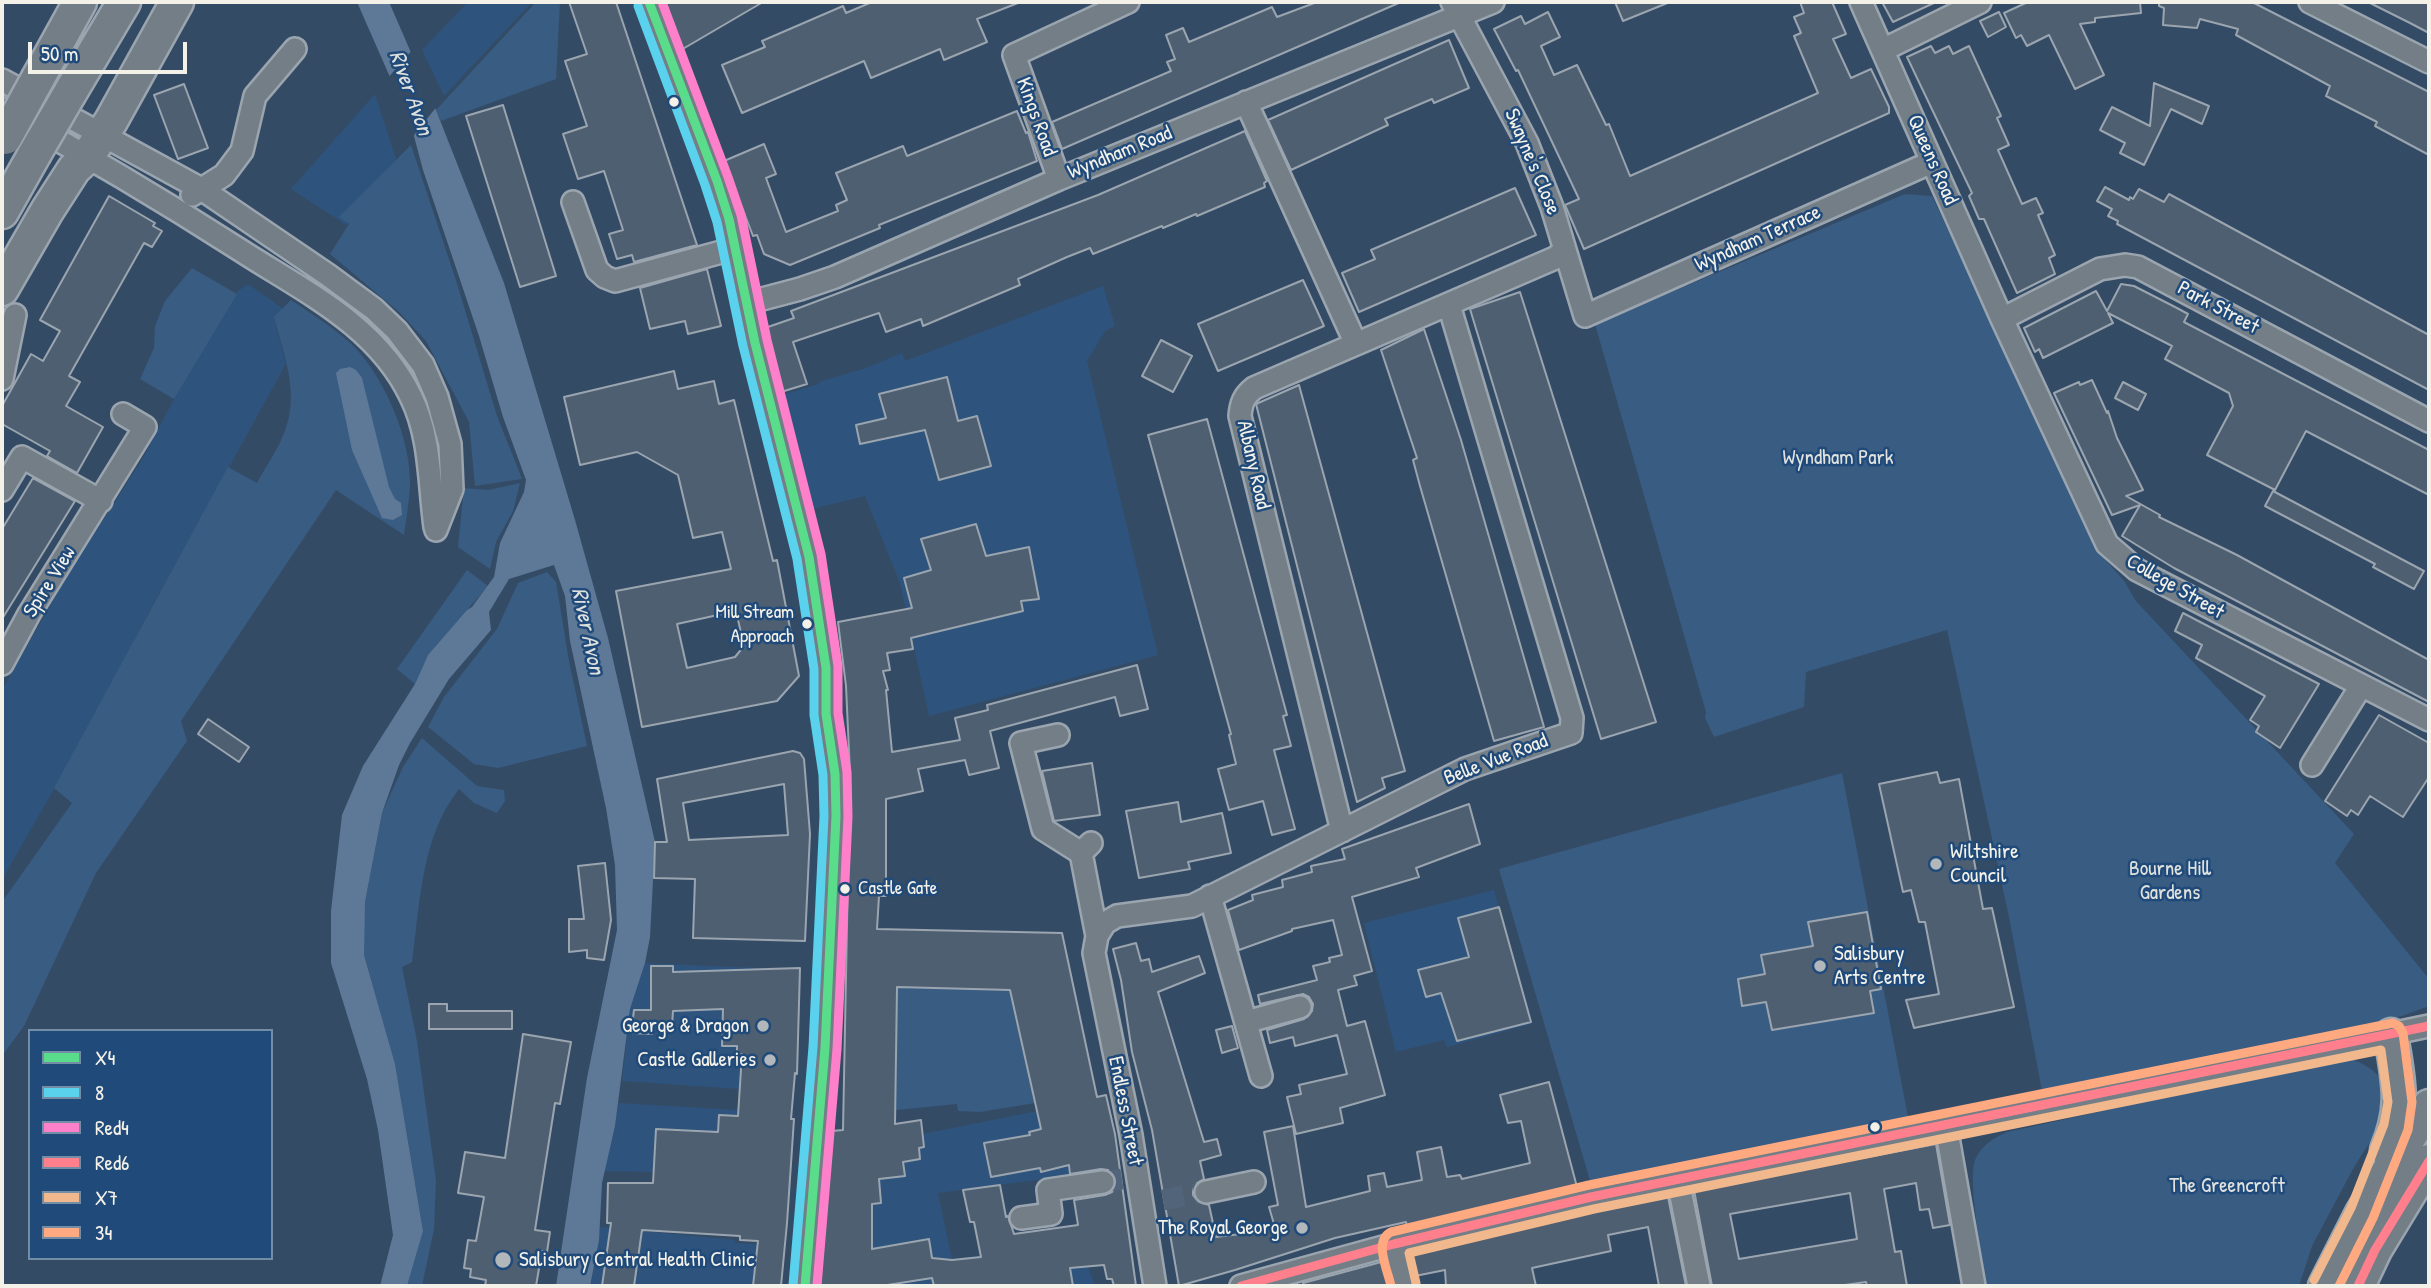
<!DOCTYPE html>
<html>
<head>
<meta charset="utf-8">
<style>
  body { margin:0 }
  #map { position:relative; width:2431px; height:1288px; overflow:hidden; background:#344b65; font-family:"Patrick Hand",sans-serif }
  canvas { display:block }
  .frame { position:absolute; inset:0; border:4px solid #f4f1e8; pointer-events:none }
  .legend { position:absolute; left:28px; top:1029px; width:245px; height:231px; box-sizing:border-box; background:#1f4a7a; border:2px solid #748da6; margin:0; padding:9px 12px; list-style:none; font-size:21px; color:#f4f1e8 }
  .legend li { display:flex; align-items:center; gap:14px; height:35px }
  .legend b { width:35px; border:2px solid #748da6 }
  .scale { position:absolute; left:28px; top:42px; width:159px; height:32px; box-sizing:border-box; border:4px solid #f4f1e8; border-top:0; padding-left:9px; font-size:21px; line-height:24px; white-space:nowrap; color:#f4f1e8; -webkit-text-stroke:5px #1f4a7a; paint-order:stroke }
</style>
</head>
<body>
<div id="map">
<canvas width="2431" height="1288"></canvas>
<div class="frame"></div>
<ul class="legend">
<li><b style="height:9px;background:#5add8b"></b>X4</li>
<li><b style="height:9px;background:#5ad2ed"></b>8</li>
<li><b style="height:9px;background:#ff80ca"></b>Red4</li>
<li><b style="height:9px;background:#ff808c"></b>Red6</li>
<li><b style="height:9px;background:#f1b78d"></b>X7</li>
<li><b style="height:9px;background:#ffa980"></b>34</li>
</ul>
<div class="scale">50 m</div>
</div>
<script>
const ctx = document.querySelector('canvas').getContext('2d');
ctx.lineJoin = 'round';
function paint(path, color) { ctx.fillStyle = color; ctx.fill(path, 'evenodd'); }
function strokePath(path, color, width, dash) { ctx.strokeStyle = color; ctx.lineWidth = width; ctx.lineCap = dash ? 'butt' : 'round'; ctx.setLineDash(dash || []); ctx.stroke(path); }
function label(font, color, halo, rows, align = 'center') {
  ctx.font = font + ' "Patrick Hand",sans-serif'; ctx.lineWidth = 5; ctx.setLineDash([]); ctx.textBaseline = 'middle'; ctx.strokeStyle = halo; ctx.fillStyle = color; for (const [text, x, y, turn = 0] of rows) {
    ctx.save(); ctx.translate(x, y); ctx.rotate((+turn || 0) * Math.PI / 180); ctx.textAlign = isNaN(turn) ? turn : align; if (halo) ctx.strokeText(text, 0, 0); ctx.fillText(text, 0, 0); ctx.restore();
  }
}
paint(new Path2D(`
  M468,2H532L444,96L422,50Z
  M375,94L396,159L346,225L291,189Z
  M248,284L288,312L274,318L286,364L151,608L82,740L2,880V690L68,574L142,460L174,399L238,291Z
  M1103,286L1115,326L1105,331L1087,361L1158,655L929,716L900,583L865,496L812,509L799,461L800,452L785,394L819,384V382L866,368L902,353L905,361Z
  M1494,890L1531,1024L1447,1047L1444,1040L1396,1052L1364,923Z
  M645,963L800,970L797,1074L794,1087L740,1089L622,1081L630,1009Z
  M618,1103L756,1111L775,1118L793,1119L789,1187L708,1183L707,1173L604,1171L615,1126Z
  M1057,1107L1073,1175L938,1193L952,1259L1086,1243L1088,1267L1095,1286H817L830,1131L921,1120L923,1134Z
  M600,1227L735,1240V1243L785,1246L781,1286H590Z`), '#2e547d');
paint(new Path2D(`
  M536,2H560L556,79L441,121L436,110Z
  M411,145L455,277L497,416L522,479L475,486L469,422L426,341L399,312L330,254L349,224L339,217Z
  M1905,194L1932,196L2104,558L2125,582L2135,600L2354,834L2335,863L2429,979V1006L2402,1016L2043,1096L2009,917L1947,630L1806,672L1804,707L1714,737L1705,718L1706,712L1595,324Z
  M192,268L237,294L174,399L140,379L154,348L155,326L165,301Z
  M291,300C310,313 330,325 348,341C383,372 412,440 410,487C409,503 406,519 404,535L336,490L181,721L187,741L96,873L24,1026L2,1056V902L72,803L54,788L228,467L257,483C267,464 282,444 287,424C298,389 283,352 274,317Z
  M520,483L513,511L496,542L490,569L458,547L464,488L488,490Z
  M467,570L488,586L428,655L415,684L397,669Z
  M547,572L556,582L569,661L587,746L498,768L474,764L428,727L444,697L497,629L518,583Z
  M422,738L477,786L504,790L505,801L497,813L474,803L459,789C421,837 420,904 412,962L402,967L417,1041L436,1181L434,1229L422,1286H407L423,1230L395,1064L364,955L363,930L365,902L382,813L403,767Z
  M1842,773L1909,1122L1591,1184L1499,869Z
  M897,987L1010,990L1035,1103L980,1112L958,1111L957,1104L896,1110Z
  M2349,1057C2380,1072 2381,1075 2392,1108L2354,1167L2312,1246L2299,1286H1987C1983,1262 1967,1179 1975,1160C1982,1145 1992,1139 2007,1132Z`), '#395c83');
paint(new Path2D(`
  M357,2H389L436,110L504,283L575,520L608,638L655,842L650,937L645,963L630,1009L615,1126L602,1183L599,1240L590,1286H556L587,1078L617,930L615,865L606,808L570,641L565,596L554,565L509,579L489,612L491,630L449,679L410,743L399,765L382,813L365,902L364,955L395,1064L423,1231L407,1286H380L393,1235L378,1130L367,1079L331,963V911L342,815L363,766L415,684L428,655L467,610L472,607L494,577L500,543L524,492L526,480L503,417L479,336L423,170L411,125Z
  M350,367L356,370L362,378L389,487L395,499L401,503L402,515L393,520L382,518L352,450L336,373L340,369Z`), '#5e7998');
paint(new Path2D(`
  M413,49L438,105L411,139L387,79Z`), '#344b65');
const building = new Path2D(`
  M569,2H616L697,245L634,262L632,255L617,259L609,234L623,230L604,171L578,179L563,134L587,126L565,61L587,54Z
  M663,2H763L681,50Z
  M872,2L1018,3L977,19L987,42L944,60L940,49L871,78L864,61L742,113L722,65L765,47L762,41L843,6L846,13Z
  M1317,2H1401L1062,149L1052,122L1171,71L1167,62L1175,59L1166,35L1183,28L1189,42L1272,7L1277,17Z
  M1615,2H1670L1623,21Z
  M1800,2H1832L1846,34L1833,39L1851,78L1871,69L1889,107V113L1584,249L1565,205L1579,199L1518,70L1516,71L1494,29L1521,16L1525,24L1548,12L1560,37L1541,46L1554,75L1577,65L1606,125L1609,124L1630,176L1818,93L1794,36L1801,33L1794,17L1804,13Z
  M1882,2H1936L1893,22Z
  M2028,2H2140L2141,13L2095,18V22L2080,24L2104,75L2075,89L2049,35L2027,46L2021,35L2016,38L2004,13Z
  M2159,2H2252L2429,92V155L2375,126L2377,122L2326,96L2330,86L2236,35L2238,29L2200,19L2197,28L2163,25L2164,8L2159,6Z
  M2368,2H2429V33L2410,23Z
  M1999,12L2006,27L1988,37L1980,21Z
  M1449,40L1469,88L1434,103L1432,99L1385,119L1388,125L1291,170L1268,120Z
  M1931,46L1935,53L1949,46L1953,54L1969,46L2001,116L1997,118L2009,145L1998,150L2022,204L2036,198L2043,213L2038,215L2055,255L2049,258L2055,274L2017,293L1984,219H1979L1969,196L1972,193L1907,57Z
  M2154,83L2209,106L2202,124L2171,109L2144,165L2120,153L2125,143L2100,130L2112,107L2150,126Z
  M184,84L208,148L178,159L154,95Z
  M503,105L556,276L520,287L466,116Z
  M1017,111L1026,133L1028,132L1037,161L879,225L880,228L790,265L764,254L757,235L753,236L724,161L764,144L776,174L766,178L786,232L838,211L836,205L847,200L836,173L903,146L907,156Z
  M1245,131L1267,181L1264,183L1265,187L1197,216L1196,214L1163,228L1162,226L1093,254L1090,248L1067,257L1018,279L1020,285L923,326L921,319L886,332L879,313L793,342L807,384L781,392L765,328L794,318L791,311L1098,195Z
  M2105,187L2129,200L2130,197L2133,199L2139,189L2164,202L2169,194L2429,335V390L2117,224L2118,221L2108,216L2112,209L2097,201Z
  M1515,188L1536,235L1359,312L1342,273L1375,259L1371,250Z
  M109,196L155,223L153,226L162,231L152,247L144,243L69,376L80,382L66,406L103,427L77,473L47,456L50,451L2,424V406L31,354L43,361L60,331L40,320Z
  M707,269L721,326L688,334L685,321L650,329L640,288Z
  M1303,280L1324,326L1218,371L1198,324Z
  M2121,284L2134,286L2177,308L2188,314L2184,322L2429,450V495L2306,431L2275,490L2207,455L2233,406L2229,393L2165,359L2172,346L2108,313L2113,323L2043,358L2039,349L2035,352L2024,328L2096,291L2107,311Z
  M1520,292L1656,722L1601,739L1470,309Z
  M1424,329L1461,440L1544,727L1494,741L1420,486L1413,460L1417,458L1381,350Z
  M1161,340L1192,356L1173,392L1142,376Z
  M674,371L678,389L714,381L719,404L734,400L773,561L777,560L799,676L777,701L642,727L616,591L731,569L722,532L693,538L678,475L637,452L580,465L564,397ZM736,611L744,646L735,657L687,668L677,624Z
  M947,377L958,421L977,416L991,466L939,480L925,430L860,444L856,425L886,418L879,394Z
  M2092,380L2107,413L2108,411L2117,438L2143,490L2126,496L2160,515L2159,517L2237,555L2429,660V702L2174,568L2122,536L2140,505L2112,515L2054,393L2079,382L2080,385Z
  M2123,382L2146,394L2138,410L2115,398Z
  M1299,385L1405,771L1382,778L1385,788L1357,802L1256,404Z
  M1207,419L1287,715L1283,716L1291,746L1274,750L1295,829L1272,835L1263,801L1229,810L1218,769L1236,764L1229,735L1231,734L1148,435Z
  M33,478L75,501L2,619V529Z
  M2273,491L2424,571L2414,589L2373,567L2375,564L2265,506Z
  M976,524L986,556L1029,547L1039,599L1021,601L1023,611L911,638L913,649L887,653L890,670L883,671L888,690H886L892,752L960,740L955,718L988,710L987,705L1137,665L1148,709L1120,716L1115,697L990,731L999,768L969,775L965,760L918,769L923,791L886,799V896H879L877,929L1062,933L1097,1097L1106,1095L1115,1134L1136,1286H1114L1112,1279H1107L1104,1265L1070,1268L1073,1286H934L932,1278L881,1286H818L831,1131L843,1130L850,773L846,686L838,622L912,608L904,578L931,570L921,539ZM897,987L1010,990L1041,1129L1029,1132L1030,1135L984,1143L991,1177L1040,1168L1041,1172L1069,1165L1070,1174L1101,1169L1108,1170L1116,1179L1115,1186L1112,1192L1105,1195L1074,1200L1078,1225L1014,1234L1008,1216L1006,1217L1000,1185L963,1190L970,1222H974L981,1257L952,1260L932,1258L929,1239L872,1249V1204L881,1203L879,1179L905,1176L903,1162L920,1159L919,1148L924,1147L921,1120L895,1124Z
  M2183,613L2319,684L2280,748L2256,732L2259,726L2250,720L2265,696L2196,658L2202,645L2175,631Z
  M2379,715L2429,743V777L2403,817L2370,796L2358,815L2351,810L2347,816L2325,801Z
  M208,719L249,747L239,762L198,734Z
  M793,751L800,753L804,759L810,834L805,941L693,938L695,879L654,878L655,842H667L657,779ZM784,784L788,835L689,840L683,803Z
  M1092,763L1100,815L1054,821L1042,771Z
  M1937,772L1940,783L1959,779L1983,909L1992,908L2014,1007L1914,1028L1906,1000L1939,994L1925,922H1919L1911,890L1903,892L1879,784Z
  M1178,802L1181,822L1222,813L1231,853L1188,862L1190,869L1139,878L1126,811Z
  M1469,804L1480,844L1416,868L1419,877L1352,897L1372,971L1354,976L1357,985L1338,990L1347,1026L1365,1021L1385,1095L1340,1108L1343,1123L1296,1134L1287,1097L1301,1094L1299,1085L1347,1074L1337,1035L1295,1046L1293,1037L1270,1043L1267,1030L1304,1019L1312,1011L1313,1004L1309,997L1303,994L1260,1004L1258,995L1317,980L1313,966L1330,962L1329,958L1342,955L1333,920L1292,929V931L1239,950L1228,910L1253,900L1252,895L1283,887L1282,880L1312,872L1311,866L1345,859L1342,849Z
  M605,863L611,920L604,960L587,958V950L569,952V919H584L578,866Z
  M1499,907L1531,1022L1457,1041L1441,993L1426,997L1418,970L1469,957L1458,918Z
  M1867,912L1881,989L1870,991L1874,1013L1772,1030L1766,1002L1742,1006L1738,979L1765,974L1761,955L1813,946L1808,922Z
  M1136,943L1141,961L1149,959L1152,972L1199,956L1205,973L1158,992L1204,1142L1217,1139L1221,1155L1200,1161L1204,1179L1197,1183L1193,1189V1195L1197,1201L1209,1205L1216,1237L1241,1234L1274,1224L1269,1207L1278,1205L1264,1132L1293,1126L1306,1207L1370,1191L1368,1176L1384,1173L1387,1187L1422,1180L1417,1152L1441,1147L1447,1177L1460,1175L1462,1179L1530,1163L1521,1121L1508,1123L1500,1095L1549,1082L1577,1187L1407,1227L1406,1222L1335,1238L1235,1270L1179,1286L1152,1130L1132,1052L1121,980L1113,949Z
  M651,966H673V972L800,968L797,1074L795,1073L791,1119H794L787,1223L781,1286H753L758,1241L740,1240V1236L642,1230L634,1286H602L611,1223H607L608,1183H653L656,1129L718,1132L719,1115L738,1116L742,1054H737V1046H722L723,1009L673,1011L672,1026L653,1025L652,1034L631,1033L634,1010H651Z
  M429,1004H447V1011H512V1029H429Z
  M1232,1026L1238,1048L1222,1053L1216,1030Z
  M523,1034L571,1042L560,1104L555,1103L535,1230L550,1232L547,1252L542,1251L536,1286H485L486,1280L470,1277L471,1269L464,1268L468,1240L476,1241L484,1197L458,1193L465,1152L505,1158Z
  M1936,1144L1950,1225L1933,1228L1929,1209L1920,1210L1916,1183L1884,1189L1895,1252L1901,1251L1907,1286H1867L1866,1282L1838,1286H1712L1694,1190ZM1850,1193L1857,1239L1739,1259L1730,1214Z
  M1668,1197L1686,1286H1659L1648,1227L1608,1235L1611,1251L1532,1268L1536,1286H1446L1445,1270L1415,1276L1410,1255L1413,1253L1583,1212Z
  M1385,1261L1391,1286H1303V1283Z`);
paint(building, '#4e5f72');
strokePath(building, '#9ba5af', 2);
strokePath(new Path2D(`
  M1103,1182L1122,1179
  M1163,1200L1206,1192`), '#516479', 21, [21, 10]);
const minor = new Path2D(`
  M649,2L717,181L729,219L755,343L809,557L826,668V714L835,774L836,816L825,1048L805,1286
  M1452,2L1527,143L1552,207L1585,316L1932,162
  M1861,2L2002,319L2107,544L2137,570L2429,720
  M2310,2L2429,62
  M1883,50L1980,2
  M2,80L203,190L328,275L374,309L397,331L423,365L437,397L450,444L452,489L436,530
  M1246,102L1356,344L1254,388C1244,396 1241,403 1240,416L1342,831
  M2,109C83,153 162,200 240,250C303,291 377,325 411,397C431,437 429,484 435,527
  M1059,179L1014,55L1128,2
  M192,195L224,175L242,151L255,96L295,49
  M573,202L597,270L605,277L615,281L736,248
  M747,303L800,289L835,277L1059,179L1493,2
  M2002,319L2100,269L2125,265L2138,267L2429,421
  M1356,344L1555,258L1564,251
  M2,379L15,315
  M2,490L22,457L101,501
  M2,664L29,614L145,427L123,414
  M1058,735L1021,743L1043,829L1081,853
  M2312,765L2361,686
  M1091,843L1081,853L1097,936L1094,953L1131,1135L1155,1286
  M1210,896L1261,1076
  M1097,936L1105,923L1117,916L1192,906L1465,769L1571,733L1572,718L1449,305
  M1246,1022L1300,1007
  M1946,1126L1974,1286
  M1678,1180L1699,1286
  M1206,1192L1254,1182
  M1021,1218L1051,1214L1048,1190L1103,1182
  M1394,1244L1404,1286
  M1241,1286L1394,1244L1591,1197L1946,1126L2429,1026`);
const highway = new Path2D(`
  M38,78L80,2
  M70,93L124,2
  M2,212L34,155
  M2,289L47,211L74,169L87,157L111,121L177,2
  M2387,1150C2406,1104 2398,1082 2391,1035
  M2325,1286L2362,1213L2429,1106
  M2358,1286L2375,1250L2429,1161`);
strokePath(minor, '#9ba5af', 26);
strokePath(highway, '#9ba5af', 37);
strokePath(minor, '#737e87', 21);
strokePath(highway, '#737e87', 32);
const highwayBridge = new Path2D(`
  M5,138L38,78
  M34,155L70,93`);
strokePath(highwayBridge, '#9ba5af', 37, []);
strokePath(highwayBridge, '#737e87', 32);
strokePath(new Path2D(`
  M649,2L717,181L729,219L755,343L809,557L826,668V714L835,774L836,816L825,1048L805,1286`), '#5add8b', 9);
strokePath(new Path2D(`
  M638,6L705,185L717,222L743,346L797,559L814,669V715L823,775L824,816L813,1047L793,1285`), '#5ad2ed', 9);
strokePath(new Path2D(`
  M662,2L728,177L741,215L767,340L821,554L838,666V713L847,772L848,817L837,1049L817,1286`), '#ff80ca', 9);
strokePath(new Path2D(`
  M1241,1286L1394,1244L1591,1197L2429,1026
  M2358,1286L2375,1250L2429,1161`), '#ff808c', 9);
strokePath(new Path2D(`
  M1416,1283L1409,1253L1594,1209L2381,1050L2388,1102L2384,1124L2351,1208L2314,1280`), '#f1b78d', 9);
strokePath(new Path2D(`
  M1391,1286C1388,1271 1373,1241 1391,1232L1589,1185L2393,1023L2399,1026L2403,1033L2412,1102L2408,1130L2373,1218L2339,1286`), '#ffa980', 9);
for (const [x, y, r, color] of [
  [674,102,6,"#f4f1e8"],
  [807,624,6,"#f4f1e8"],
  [1936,864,7,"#b1b7ba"],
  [845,889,6,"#f4f1e8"],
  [1820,966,7,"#b1b7ba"],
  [763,1026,7,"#b1b7ba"],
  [770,1060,7,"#b1b7ba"],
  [1875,1127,6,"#f4f1e8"],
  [1302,1228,7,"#b1b7ba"],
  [503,1260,9,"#b1b7ba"]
]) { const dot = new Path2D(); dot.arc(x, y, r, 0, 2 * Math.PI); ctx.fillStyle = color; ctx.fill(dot); strokePath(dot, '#1f4a7a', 2.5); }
label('19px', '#f4f1e8', '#1f4a7a', [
  ["Mill Stream",794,613],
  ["Approach",794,637],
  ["Castle Gate",858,889,"left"]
], 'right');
label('21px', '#f4f1e8', '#1f4a7a', [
  ["Kings Road",1036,117,70],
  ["Wyndham Road",1120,153,-22],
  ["Queens Road",1932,160,66],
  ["Swayne's Close",1532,162,67],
  ["Wyndham Terrace",1758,239,-24],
  ["Park Street",2218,308,28],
  ["Albany Road",1253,465,77],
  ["Spire View",50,582,-58],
  ["College Street",2175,587,30],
  ["Belle Vue Road",1496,760,-21],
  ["Endless Street",1125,1111,79]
]);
label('21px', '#e1e2de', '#1f4a7a', [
  ["Wyndham Park",1838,458],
  ["Bourne Hill",2170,869],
  ["Gardens",2170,893],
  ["The Greencroft",2227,1186]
]);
label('21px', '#f4f1e8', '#1f4a7a', [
  ["Wiltshire",1950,852],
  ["Council",1950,876],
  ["Salisbury",1834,954],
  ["Arts Centre",1834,978],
  ["George & Dragon",749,1026,"right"],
  ["Castle Galleries",756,1060,"right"],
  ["The Royal George",1288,1228,"right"],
  ["Salisbury Central Health Clinic",519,1260]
], 'left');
label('italic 23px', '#dee0dd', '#1f4a7a', [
  ["River Avon",410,93,70],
  ["River Avon",587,631,78]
]);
</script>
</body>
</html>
